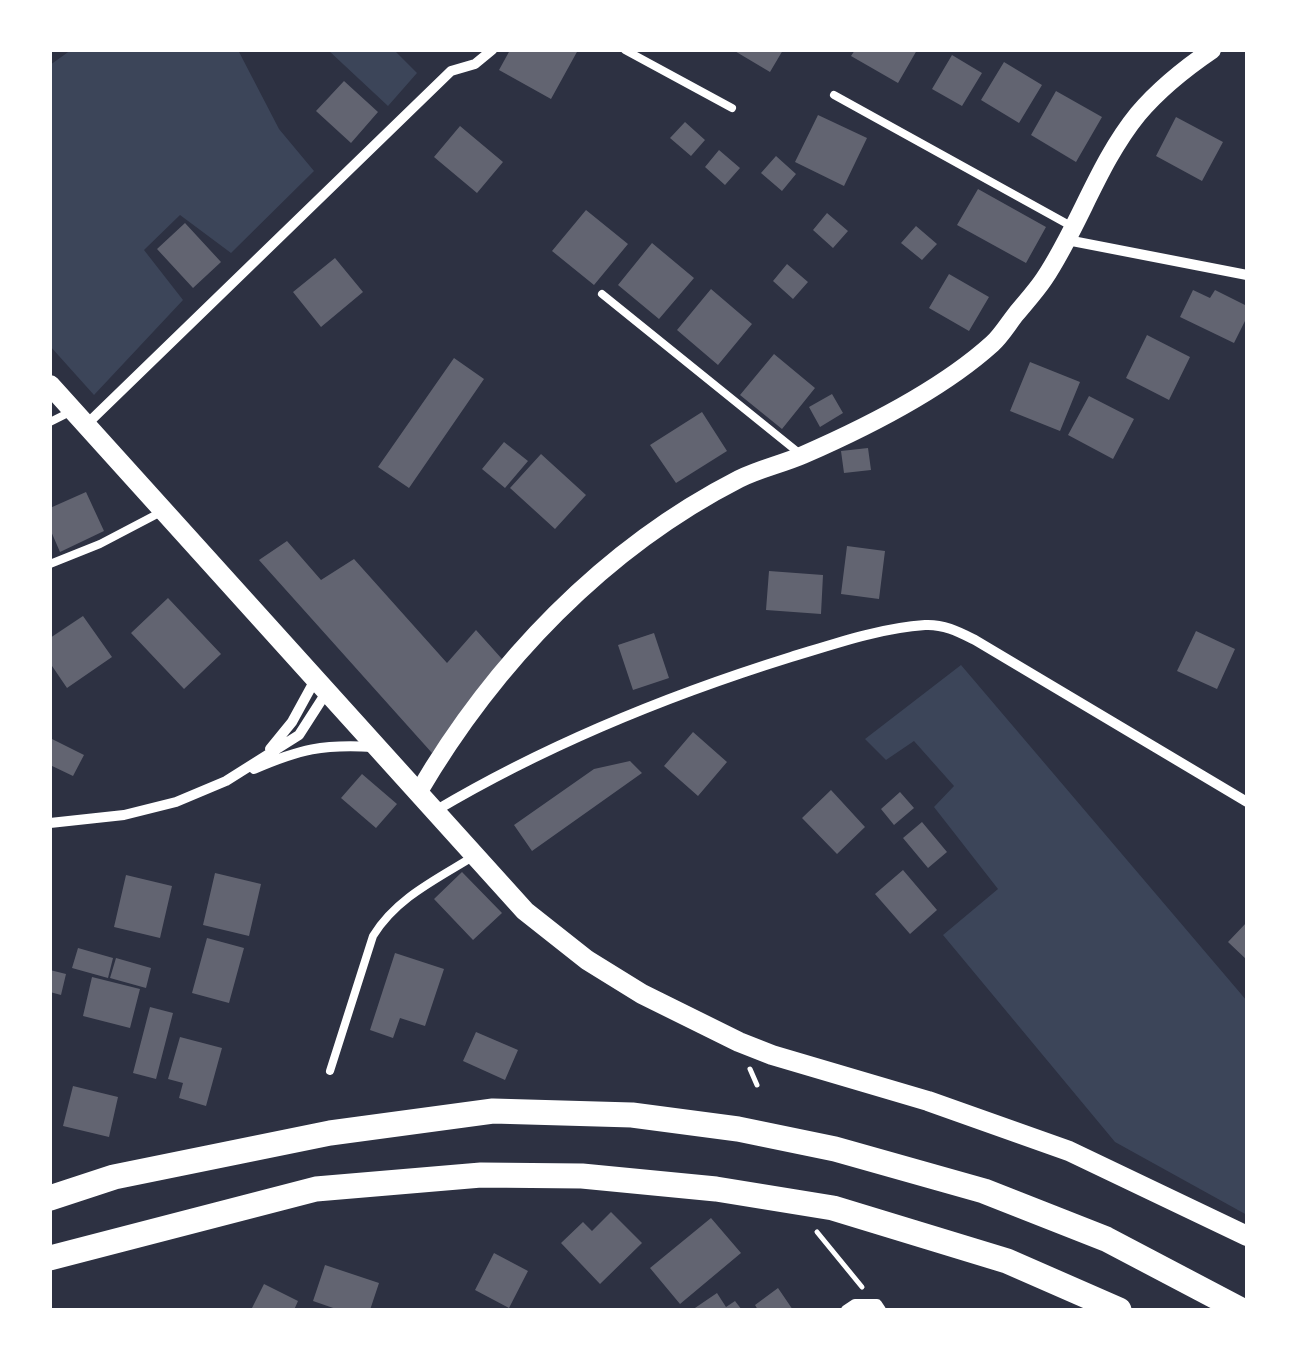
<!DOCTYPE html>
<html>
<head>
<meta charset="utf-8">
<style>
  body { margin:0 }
  #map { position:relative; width:1297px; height:1360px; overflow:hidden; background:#2d3142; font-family:"Source Serif 4",serif }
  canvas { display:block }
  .frame { position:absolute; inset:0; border:52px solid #fff; pointer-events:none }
</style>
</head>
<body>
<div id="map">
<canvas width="1297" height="1360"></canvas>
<div class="frame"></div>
</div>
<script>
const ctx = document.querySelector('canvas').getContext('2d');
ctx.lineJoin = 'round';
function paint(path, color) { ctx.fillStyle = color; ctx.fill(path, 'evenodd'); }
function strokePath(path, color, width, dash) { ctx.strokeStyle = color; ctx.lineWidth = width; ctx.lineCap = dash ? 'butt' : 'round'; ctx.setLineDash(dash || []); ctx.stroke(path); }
paint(new Path2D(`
  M71,50H238L279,129L314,171L231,253L180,215L144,250L183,300L94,395L50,346V65Z
  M328,50H394L417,73L388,106Z
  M961,665L1247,1001V1215L1115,1142L943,935L998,889L934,807L954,786L914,741L886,760L865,739Z`), '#3c4559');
paint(new Path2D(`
  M510,50H578L551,99L499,70Z
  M733,50H783L770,72Z
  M855,50H917L898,83L851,56Z
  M952,55L982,73L962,106L932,89Z
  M1004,62L1042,85L1019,123L981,100Z
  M344,81L378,112L351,143L316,111Z
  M1056,91L1102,117L1076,162L1031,135Z
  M818,115L867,138L844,186L795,162Z
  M1176,117L1223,142L1202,181L1156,156Z
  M685,122L705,140L691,156L670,138Z
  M460,126L503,162L477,193L434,157Z
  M719,150L740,168L725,185L705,167Z
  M776,156L796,174L782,191L761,173Z
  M978,189L1046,227L1026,263L957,225Z
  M586,210L628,244L594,285L552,251Z
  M827,213L848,231L833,248L813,230Z
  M185,223L221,262L193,288L157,249Z
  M916,226L937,244L922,260L901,243Z
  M652,243L694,278L659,319L618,285Z
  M335,258L363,292L321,327L293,292Z
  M787,264L808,282L793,299L773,281Z
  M949,274L989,297L969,331L929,308Z
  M711,289L752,324L718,365L677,330Z
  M1193,290L1210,298L1215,290L1247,306V317L1234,343L1180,317Z
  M1147,335L1190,357L1169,400L1126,378Z
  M774,354L815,388L782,429L740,395Z
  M454,358L484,379L409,488L378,467Z
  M1030,362L1080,382L1060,431L1010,411Z
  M832,394L843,413L820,427L809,407Z
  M1089,396L1134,419L1113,459L1068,435Z
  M702,412L727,451L676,483L650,445Z
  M504,442L528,461L505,488L482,469Z
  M868,448L871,470L844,473L841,451Z
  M541,454L586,495L555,529L510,488Z
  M86,492L104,531L60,552L50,529V508Z
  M287,541L321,580L354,559L447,663L476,630L502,659L432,753L259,560Z
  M847,546L885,551L879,599L841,594Z
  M769,571L823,575L821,614L766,610Z
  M168,598L221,654L184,689L131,633Z
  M83,616L112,657L67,688L50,663V638Z
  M1196,631L1235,649L1217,689L1177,671Z
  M654,633L669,678L633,690L618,645Z
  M693,732L727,762L698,796L664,766Z
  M50,738L84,755L73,776L50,765Z
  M630,761L642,773L532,851L514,825L594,769Z
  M362,774L397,804L376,828L341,798Z
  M831,790L865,827L837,854L802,818Z
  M900,792L914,808L894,825L881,809Z
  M922,822L947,852L928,868L903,838Z
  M903,870L937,910L910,934L875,894Z
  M462,872L502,913L473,940L434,899Z
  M215,873L261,884L249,936L203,925Z
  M126,875L172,886L160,938L114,927Z
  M1247,922V960L1228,942Z
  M207,938L244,948L229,1003L192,993Z
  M78,948L113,958L108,978L72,968Z
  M395,953L444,969L425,1026L400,1018L393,1038L370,1030Z
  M116,958L151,968L146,988L110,978Z
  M50,970L66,974L61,995L50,992Z
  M92,977L140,989L130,1028L83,1016Z
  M150,1007L173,1013L156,1079L133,1073Z
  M476,1032L518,1050L505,1080L463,1061Z
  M180,1037L222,1048L206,1106L179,1098L183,1083L168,1079Z
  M73,1086L118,1097L109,1137L63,1126Z
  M611,1212L642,1243L600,1284L561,1243L583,1222L592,1231Z
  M711,1218L741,1253L680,1304L650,1268Z
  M494,1253L528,1271L509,1308L475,1290Z
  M325,1265L379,1283L370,1310H339L313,1301Z
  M264,1284L298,1301L294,1310H251Z
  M778,1288L793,1310H758L755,1305Z
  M717,1293L726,1307L735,1301L742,1310H692Z`), '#626471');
strokePath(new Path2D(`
  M750,1069L757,1085
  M817,1232L862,1287`), '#fff', 5);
strokePath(new Path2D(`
  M625,50L732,108
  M834,95L1071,226
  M602,294L799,453
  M50,422L70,412
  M50,564L100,544L163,511
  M330,1071L373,936C396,898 437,879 474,856`), '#fff', 8);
strokePath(new Path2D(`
  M1067,240L1247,275
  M87,424L451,71L475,64L492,50
  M270,749L292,722L315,680
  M254,769C300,749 323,744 373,747
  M435,811C546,745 669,695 791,657C834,644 880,628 925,625C944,624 959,632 975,640L1247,802
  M50,823L124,815L176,802L226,781L299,735L326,693
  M846,1310L855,1304H877L881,1310`), '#fff', 10);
strokePath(new Path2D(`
  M418,793C494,663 604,548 739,479C759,469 782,464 803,455C865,428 942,389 992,344C1001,336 1008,324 1016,314C1025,303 1036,291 1044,279C1079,227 1098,163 1138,114C1160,88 1184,69 1212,50`), '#fff', 18);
strokePath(new Path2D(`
  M50,385L525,911L587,960L642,994L739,1042L772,1055L928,1101L1069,1151L1247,1236`), '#fff', 20);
strokePath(new Path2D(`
  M50,1198L114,1177L330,1133L493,1111L632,1115L738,1129L835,1149L984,1191L1106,1239L1241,1310
  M50,1258L316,1189L481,1175L582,1176L716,1189L833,1208L1007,1261L1119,1310`), '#fff', 25);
</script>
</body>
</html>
